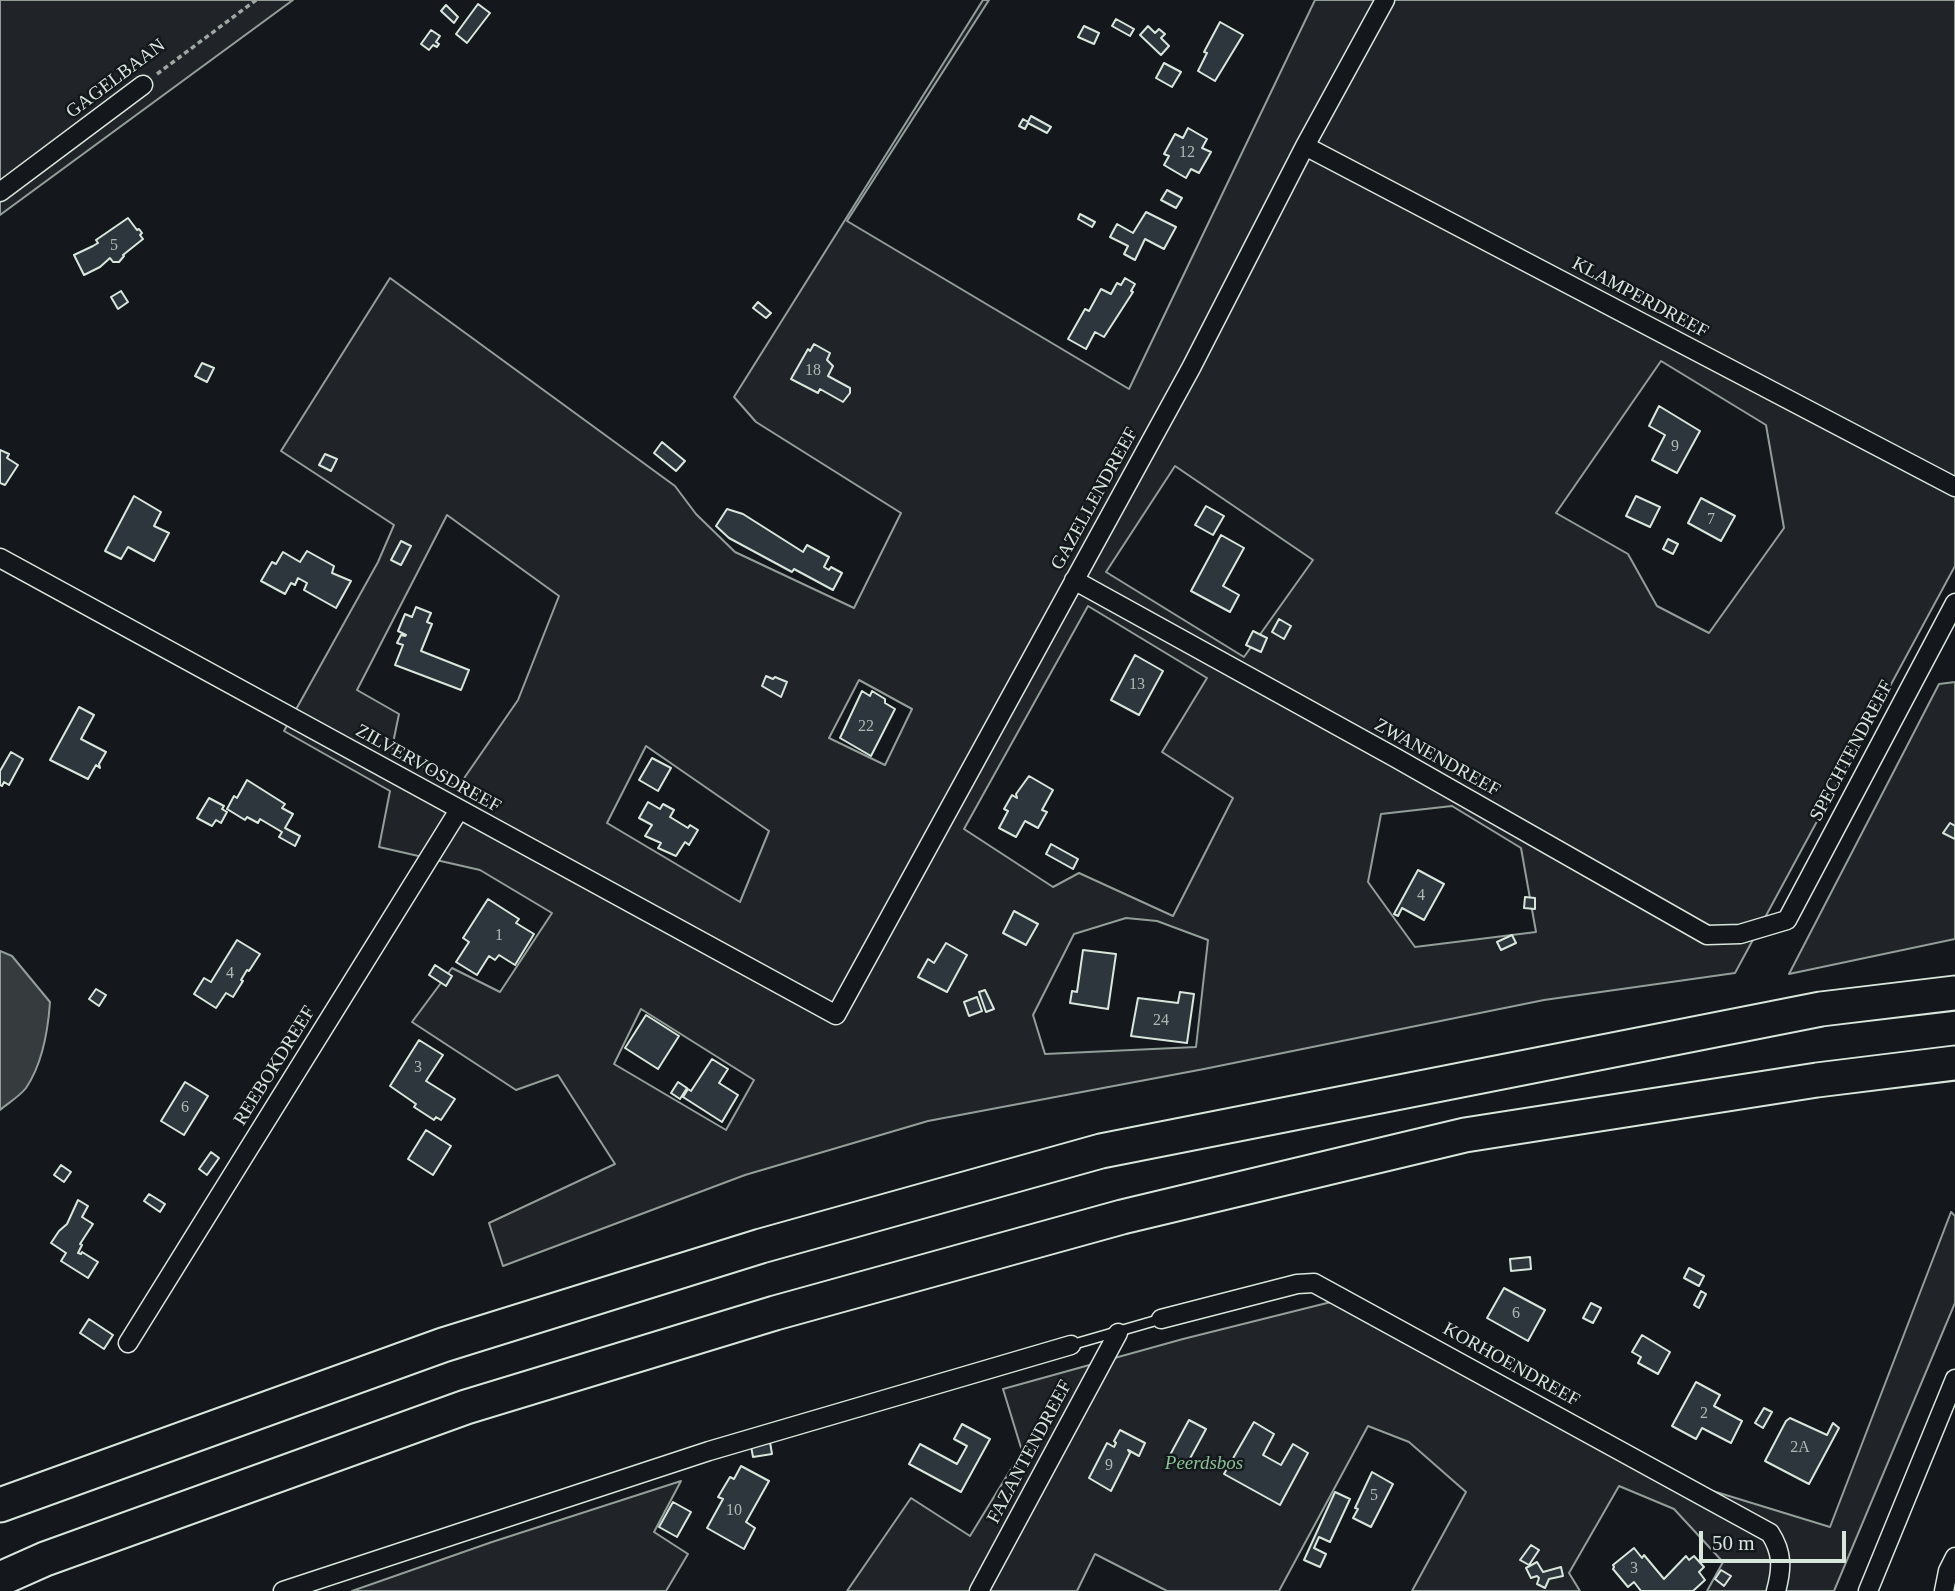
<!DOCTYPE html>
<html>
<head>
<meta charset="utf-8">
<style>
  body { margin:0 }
  #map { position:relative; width:1955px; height:1591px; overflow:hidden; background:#14181c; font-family:Georgia,serif }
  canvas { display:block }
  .scale { position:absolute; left:1699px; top:1531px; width:147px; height:32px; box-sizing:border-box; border:4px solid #d8e6dc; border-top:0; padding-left:9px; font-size:21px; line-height:24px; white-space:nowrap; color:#d8e6dc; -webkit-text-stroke:5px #14181c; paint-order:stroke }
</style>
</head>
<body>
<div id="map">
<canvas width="1955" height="1591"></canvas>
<div class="scale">50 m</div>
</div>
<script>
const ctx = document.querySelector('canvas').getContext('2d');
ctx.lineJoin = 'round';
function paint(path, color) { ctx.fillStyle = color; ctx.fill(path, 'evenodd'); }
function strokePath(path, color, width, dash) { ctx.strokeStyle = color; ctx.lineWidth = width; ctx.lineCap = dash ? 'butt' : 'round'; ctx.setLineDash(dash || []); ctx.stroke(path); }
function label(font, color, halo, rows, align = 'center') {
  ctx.font = font + ' Georgia,serif'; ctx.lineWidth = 5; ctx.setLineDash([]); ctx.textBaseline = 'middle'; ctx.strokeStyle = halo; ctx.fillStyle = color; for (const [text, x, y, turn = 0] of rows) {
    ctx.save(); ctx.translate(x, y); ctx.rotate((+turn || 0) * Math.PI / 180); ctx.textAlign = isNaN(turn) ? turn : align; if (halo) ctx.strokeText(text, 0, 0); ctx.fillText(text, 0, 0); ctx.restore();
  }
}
const green = new Path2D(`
  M0,0H293L0,215Z
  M983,0H989L847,221L1129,389L1315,0H1955V566L1735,973L1544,1000L1204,1069L928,1121L745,1175L503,1266L489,1223L615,1164L558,1075L516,1090L412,1022L452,968L500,992L552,913L480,870L379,847L390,791L284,731L378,562L394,525L281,451L390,278L675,486L696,514L735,552L854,608L901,513L756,422L734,397ZM1661,361L1766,425L1784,528L1709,633L1657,606L1628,554L1556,513ZM1175,466L1313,560L1244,657L1106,572ZM447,515L559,596L518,700L458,787L392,748L399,714L357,690ZM1088,606L1207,678L1162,752L1233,798L1173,916L1079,873L1053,887L964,829ZM859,680L912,709L885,765L829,738ZM646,746L769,831L740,902L607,823ZM1452,806L1521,848L1536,932L1415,947L1368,882L1381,814ZM1126,918L1157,921L1208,940L1196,1047L1045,1054L1033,1015L1074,934ZM641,1009L754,1080L726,1130L614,1064Z
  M1955,682V939L1789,974L1939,684Z
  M1951,1212L1955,1216V1303L1834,1591H1707L1723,1562L1674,1509L1619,1486L1569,1573L1580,1591H1412L1466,1492L1409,1442L1368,1426L1279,1591H1167L1095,1554L1077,1591H847L911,1498L970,1536L1022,1451L1003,1389L1183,1339L1347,1298L1690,1484L1830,1527Z
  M681,1481L654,1532L688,1554L666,1591H352L492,1542Z`);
paint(green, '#202428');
strokePath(green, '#939e99', 2);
const water = new Path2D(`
  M0,951L12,956L50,1002C48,1031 43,1063 26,1088C19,1097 8,1103 0,1110Z`);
paint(water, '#363b3e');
strokePath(water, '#939e99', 2);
const building = new Path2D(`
  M478,4L490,13L467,43L456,34Z
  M446,5L458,17L454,23L441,11Z
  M1116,19L1134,29L1130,36L1112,26Z
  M1220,22L1243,35L1215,81L1198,71L1207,53L1204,52Z
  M1084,26L1099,33L1094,44L1078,37Z
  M1148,26L1155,33L1159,29L1165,34L1161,38L1169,46L1161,55L1140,35Z
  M431,30L440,36L436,42L439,44L437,47L433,45L429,50L421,44Z
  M1164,63L1181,72L1172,87L1156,78Z
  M1031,116L1051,127L1047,133L1028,123L1025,129L1019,126L1023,119L1028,122Z
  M1188,128L1207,139L1202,148L1211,152L1199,173L1191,169L1186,178L1164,165L1169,156L1164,154L1175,134L1183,138Z
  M1167,190L1182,198L1176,208L1161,200Z
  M1146,212L1176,227L1164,249L1145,239L1135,260L1124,254L1128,246L1110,237L1117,224L1133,233Z
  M1080,214L1095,222L1092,227L1078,219Z
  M128,218L137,230L139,229L142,233L140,235L143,239L123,255L124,256L119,262H113L110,258L100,267L84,275L74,255L93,246L98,243L96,240Z
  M1125,278L1135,284L1131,291L1133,292L1104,337L1095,332L1086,349L1068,339L1085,309L1089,311L1101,289L1111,294L1117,283L1121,285Z
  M121,291L128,302L118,309L111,297Z
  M758,302L771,313L766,318L753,308Z
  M814,344L830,353L827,360L833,366L828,376L850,388V393L843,402L820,389L818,393L791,379L808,349L810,351Z
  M202,363L214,368L207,382L195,376Z
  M1659,406L1700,431L1677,473L1652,460L1665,435L1649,426Z
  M662,442L685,461L676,471L654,453Z
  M0,450L9,454L7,458L18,465L5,485L0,483Z
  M325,454L337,459L331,471L319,465Z
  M134,496L161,512L154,526L169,533L154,561L128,547L121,559L105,551Z
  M1636,496L1660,507L1650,527L1626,516Z
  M1701,498L1735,516L1721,541L1688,523Z
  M1206,506L1224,516L1213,535L1195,525Z
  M727,509L743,514L803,552L807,545L829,557L824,567L829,570L831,567L842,573L833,590L794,569L792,572L729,538L716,526Z
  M1221,535L1244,548L1223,586L1239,595L1230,612L1191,591Z
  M1668,539L1678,544L1673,554L1663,549Z
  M401,541L411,546L401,565L391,560Z
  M307,551L334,566L332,573L351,581L336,608L304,590L307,583L298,578L295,585L291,583L285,594L261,581L272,562L276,564L283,552L300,562Z
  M416,607L431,613L427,622L432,624L421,651L469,670L461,690L395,665L403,645L397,643L401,635L405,636L406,635L398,631L405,614L412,617Z
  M1279,619L1291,626L1284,639L1272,632Z
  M1253,631L1267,638L1261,652L1246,645Z
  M1135,655L1163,671L1139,715L1111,700Z
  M766,676L773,679L775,677L787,682L781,697L762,686Z
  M862,691L870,696L872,691L885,699V703L895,709L871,756L840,738Z
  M79,707L94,715L81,739L106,752L99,764L100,768L96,765L88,779L50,760Z
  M11,752L23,759L9,785L4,782L2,786L0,785V771Z
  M652,758L671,768L658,791L639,780Z
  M1029,776L1053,790L1042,810L1047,812L1038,828L1025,821L1016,837L999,828L1008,811L1004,809L1012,795L1017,798L1016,794Z
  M247,780L285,804L282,808L293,814L285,828L300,836L295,846L279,837L282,832L260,819L258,823L247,817L245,820L227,809L234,796L237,798Z
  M209,798L224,806L222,809L227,812L221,823L216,820L212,826L197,818Z
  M648,802L660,809L663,804L674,810L670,817L688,828L690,825L698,830L689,845L685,842L676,856L658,848L661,843L645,836L652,825L639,818Z
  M1950,823L1955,826V839L1943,833Z
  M1051,844L1078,859L1073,869L1046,854Z
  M1418,870L1444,884L1424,920L1402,908L1398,916L1394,914Z
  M1525,897L1535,898V909L1524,908Z
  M488,899L519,919L516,923L534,934L515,965L499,955L495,960L489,956L477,975L456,962L469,942L463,938Z
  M1014,911L1038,924L1026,945L1003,933Z
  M1512,935L1516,943L1501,950L1497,942Z
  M237,940L260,954L249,971L247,970L241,980L243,981L233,997L226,993L216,1008L194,994L204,978L211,982Z
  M946,943L967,955L947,992L918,977L928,959L934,963Z
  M1083,950L1116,954L1108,1009L1070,1003L1072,991L1077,992Z
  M435,965L452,976L446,986L429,975Z
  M96,989L106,995L99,1006L89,999Z
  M985,990L994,1009L986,1012L979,992Z
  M1180,992L1194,994L1187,1043L1131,1036L1138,998L1178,1003Z
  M977,997L982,1011L969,1016L964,1002Z
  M646,1015L679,1036L658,1069L625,1048Z
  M419,1040L443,1055L426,1081L455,1099L441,1120L436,1117L434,1120L414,1107L416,1104L390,1086Z
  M712,1059L728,1069L719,1083L738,1095L722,1122L683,1097L688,1089L691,1091Z
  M185,1082L208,1096L184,1135L161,1121Z
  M678,1082L687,1088L680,1099L671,1093Z
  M426,1130L451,1146L433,1175L408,1159Z
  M211,1152L219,1158L207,1175L199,1169Z
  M61,1165L71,1172L64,1182L54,1175Z
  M149,1194L165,1204L160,1212L144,1201Z
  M78,1200L88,1206L82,1217L93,1224L80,1244L82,1245L78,1253L81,1254L82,1252L98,1262L88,1278L61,1261L66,1253L51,1243L59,1231L67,1224Z
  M1530,1257L1531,1269L1511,1271L1510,1259Z
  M1689,1268L1704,1276L1699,1286L1684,1278Z
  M1504,1288L1545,1310L1528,1341L1487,1318Z
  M1701,1291L1706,1294L1699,1308L1694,1305Z
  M1591,1303L1601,1308L1593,1323L1583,1318Z
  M89,1319L113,1335L104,1349L80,1333Z
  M1642,1335L1670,1352L1658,1374L1638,1363L1641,1357L1632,1352Z
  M1696,1382L1720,1395L1714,1406L1742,1421L1731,1443L1702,1428L1696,1439L1672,1426Z
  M1764,1408L1772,1412L1763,1428L1755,1423Z
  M1790,1418L1827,1435L1833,1423L1839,1428L1809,1484L1765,1461L1786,1421Z
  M1189,1420L1206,1429L1187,1464L1170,1455Z
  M1254,1422L1274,1434L1263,1455L1281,1465L1293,1444L1308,1453L1280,1505L1224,1474Z
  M962,1424L990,1439L961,1492L909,1464L920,1444L957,1464L967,1446L954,1439Z
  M1120,1430L1145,1443L1139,1456L1128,1450L1130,1453L1111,1491L1089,1478L1107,1443L1114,1447L1116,1443L1114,1441Z
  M770,1442L772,1454L753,1457L751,1446Z
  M741,1466L769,1481L746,1522L755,1528L744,1549L707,1528L723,1499L718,1497L730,1477L734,1479Z
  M1372,1472L1393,1484L1371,1527L1353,1518L1358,1509L1355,1508Z
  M1335,1492L1350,1499L1330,1542L1319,1537L1314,1548L1326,1554L1320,1567L1304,1560Z
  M673,1502L691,1512L677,1537L659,1527Z
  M1531,1545L1539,1550L1529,1565L1520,1560Z
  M1634,1548L1642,1558L1644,1555L1664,1579L1686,1556L1689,1560L1694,1556L1704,1567L1699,1572L1705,1580L1693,1591H1641L1634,1582L1628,1587L1613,1569L1614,1567L1613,1565Z
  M1537,1562L1543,1572L1561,1567L1563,1576L1549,1579L1545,1588L1537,1584L1539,1578L1537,1576L1531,1578L1526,1568Z
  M1721,1570L1731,1576L1724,1586L1715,1579Z`);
paint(building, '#2c363c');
strokePath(building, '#d8e6dc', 2);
const lane = new Path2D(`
  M1071,1345L1161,1319`);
const street = new Path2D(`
  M1305,146L1955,487
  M0,192L143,85
  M0,558L836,1015L1191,368L1305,146L1385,0
  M1074,580L1396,758L1707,935L1740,934L1787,920L1955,603
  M1161,1319L1297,1284L1314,1283L1770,1533C1783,1553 1782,1569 1776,1591
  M128,1343L459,810
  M283,1591L709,1451L1071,1345
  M979,1591L1118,1333
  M1868,1591L1955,1379
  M1944,1591L1948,1571L1955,1557`);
const highway = new Path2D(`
  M0,1505L443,1345L761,1246L1101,1151L1821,1009L1955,993
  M0,1579L45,1559L466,1407L775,1313L1122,1217L1465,1135L1817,1080L1955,1063`);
strokePath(lane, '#d8e6dc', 12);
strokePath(street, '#d8e6dc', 21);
strokePath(highway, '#d8e6dc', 37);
strokePath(new Path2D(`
  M157,74L256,0`), '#9da8a2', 3.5, [5, 3.5]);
strokePath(lane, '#14181c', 9);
strokePath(street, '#14181c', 18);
strokePath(highway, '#14181c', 33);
label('16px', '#adbab4', null, [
  ["12",1187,153],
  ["5",114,246],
  ["18",813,371],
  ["9",1675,447],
  ["7",1711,520],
  ["13",1137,685],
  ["22",866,727],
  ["4",1421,896],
  ["1",499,936],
  ["4",230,974],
  ["24",1161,1021],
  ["3",418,1068],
  ["6",185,1108],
  ["6",1516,1314],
  ["2",1704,1414],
  ["2A",1800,1448],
  ["9",1109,1466],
  ["5",1374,1496],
  ["10",734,1511],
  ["3",1634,1569]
]);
label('19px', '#d8e6dc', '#14181c', [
  ["GAGELBAAN",116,79,-37],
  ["KLAMPERDREEF",1640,298,28],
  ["GAZELLENDREEF",1095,499,-61],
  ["SPECHTENDREEF",1852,751,-62],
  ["ZWANENDREEF",1437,758,29],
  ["ZILVERVOSDREEF",428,769,29],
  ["REEBOKDREEF",275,1066,-58],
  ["KORHOENDREEF",1511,1365,29],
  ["FAZANTENDREEF",1030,1452,-62]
]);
label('italic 19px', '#8ac095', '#14181c', [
  ["Peerdsbos",1204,1464]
]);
</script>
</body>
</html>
